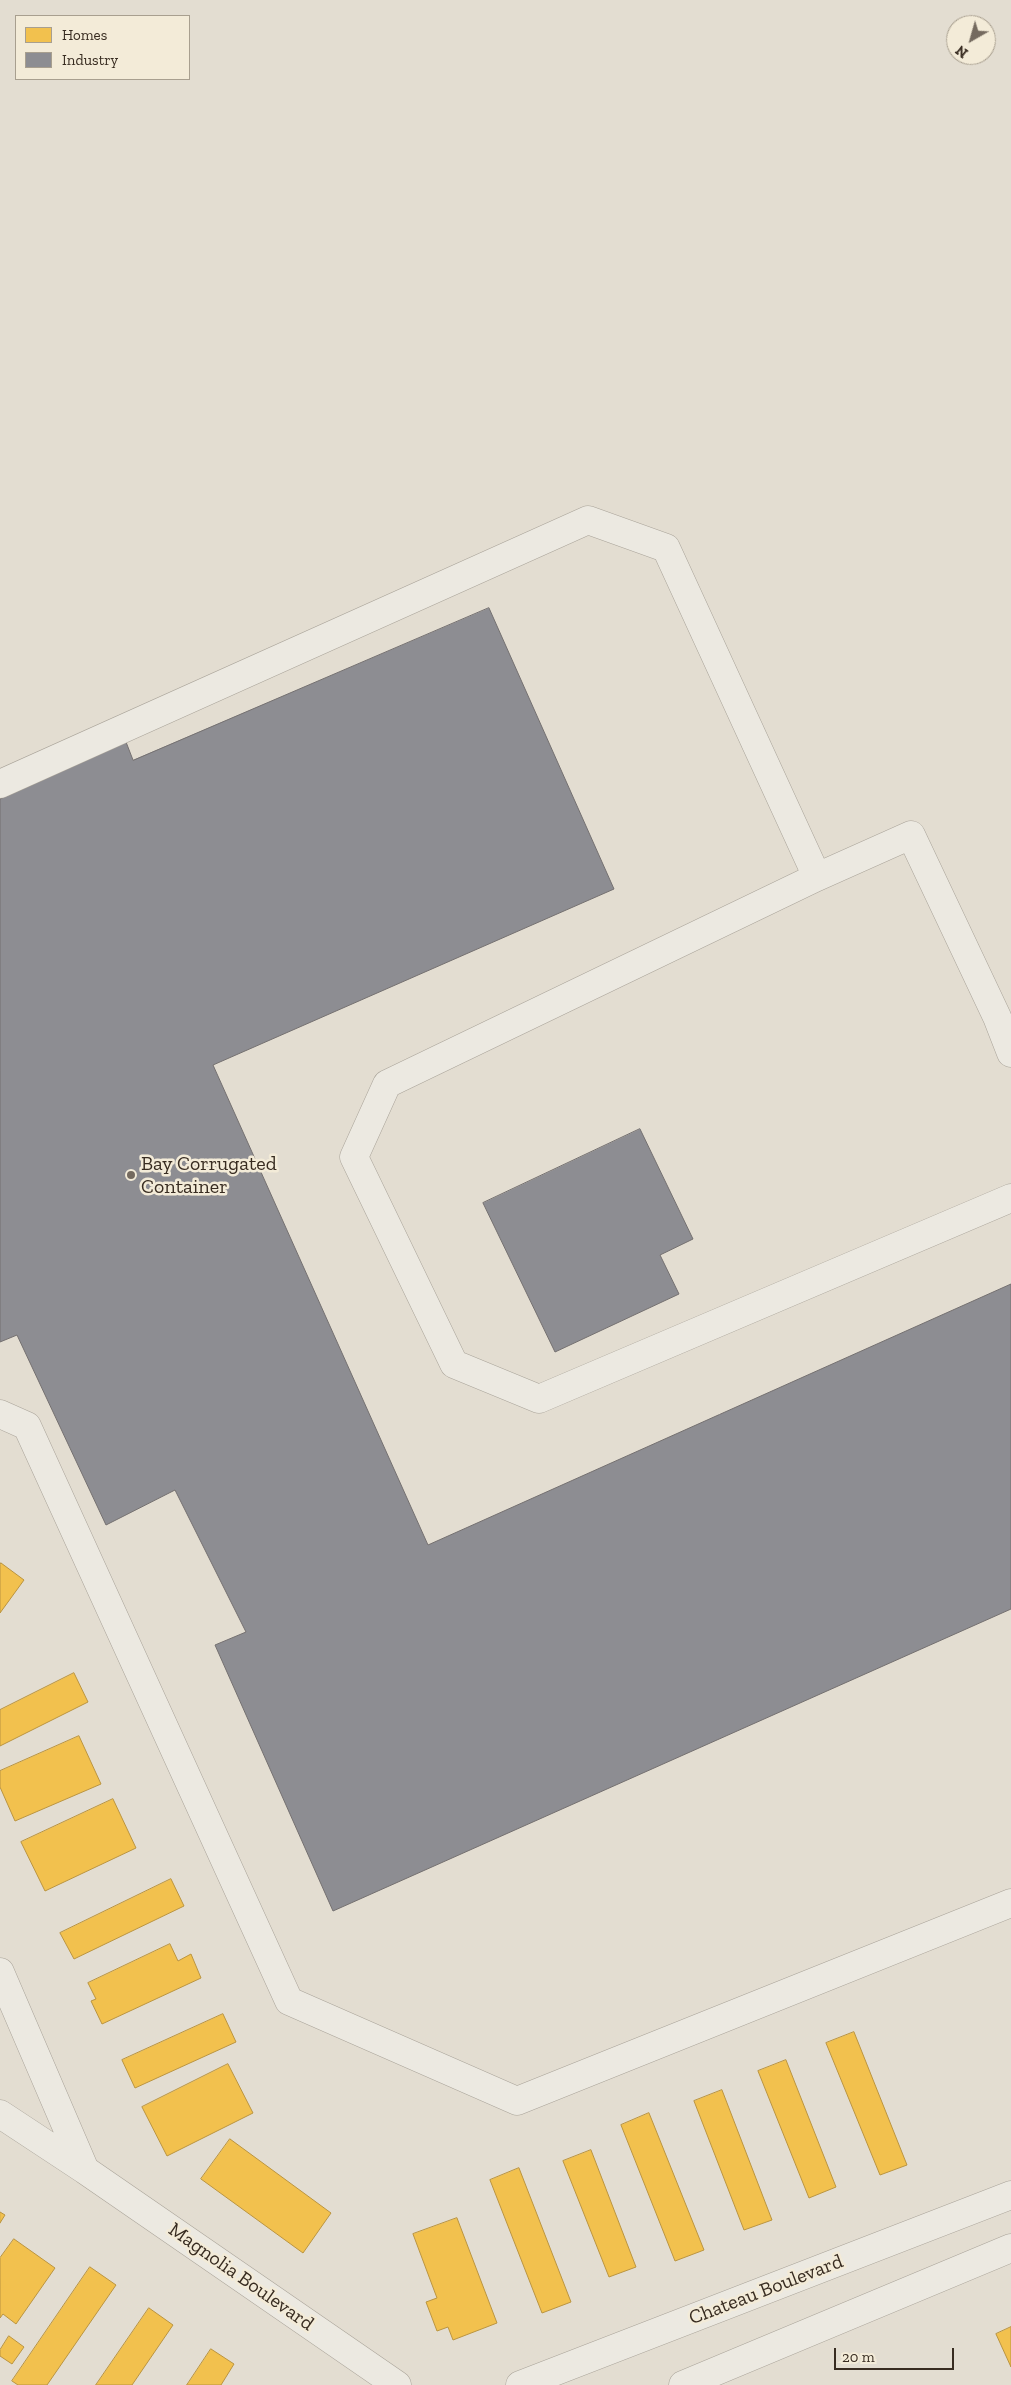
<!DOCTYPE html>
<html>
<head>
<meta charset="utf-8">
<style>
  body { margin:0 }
  #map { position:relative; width:1011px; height:2385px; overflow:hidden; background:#e3ddd1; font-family:"Zilla Slab",serif }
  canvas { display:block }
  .legend { position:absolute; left:15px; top:15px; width:175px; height:65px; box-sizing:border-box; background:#f3ebd8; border:1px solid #a89f8f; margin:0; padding:6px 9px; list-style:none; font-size:15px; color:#382c21 }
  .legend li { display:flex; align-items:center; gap:10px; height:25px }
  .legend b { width:25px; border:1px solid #a89f8f }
  .north { position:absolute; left:946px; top:15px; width:50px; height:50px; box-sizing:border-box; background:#f3ebd8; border:1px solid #a89f8f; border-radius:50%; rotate:218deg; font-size:14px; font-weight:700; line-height:20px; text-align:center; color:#382c21 }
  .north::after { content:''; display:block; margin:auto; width:18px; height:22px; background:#746a5f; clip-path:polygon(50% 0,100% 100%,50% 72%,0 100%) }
  .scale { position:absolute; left:834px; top:2348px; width:120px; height:22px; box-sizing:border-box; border:2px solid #382c21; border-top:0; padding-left:6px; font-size:15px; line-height:18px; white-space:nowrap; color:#382c21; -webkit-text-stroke:4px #f3ebd8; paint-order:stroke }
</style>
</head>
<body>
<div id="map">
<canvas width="1011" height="2385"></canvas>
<ul class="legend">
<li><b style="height:14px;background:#f2c14e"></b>Homes</li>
<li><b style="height:14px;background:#8d8d92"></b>Industry</li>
</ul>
<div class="north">N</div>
<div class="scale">20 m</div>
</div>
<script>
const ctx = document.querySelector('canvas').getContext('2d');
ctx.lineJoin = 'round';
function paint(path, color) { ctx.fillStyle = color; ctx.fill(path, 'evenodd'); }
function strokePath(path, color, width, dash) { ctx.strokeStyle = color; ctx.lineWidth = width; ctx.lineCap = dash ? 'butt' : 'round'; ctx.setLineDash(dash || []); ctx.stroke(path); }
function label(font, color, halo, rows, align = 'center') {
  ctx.font = font + ' "Zilla Slab",serif'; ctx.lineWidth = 5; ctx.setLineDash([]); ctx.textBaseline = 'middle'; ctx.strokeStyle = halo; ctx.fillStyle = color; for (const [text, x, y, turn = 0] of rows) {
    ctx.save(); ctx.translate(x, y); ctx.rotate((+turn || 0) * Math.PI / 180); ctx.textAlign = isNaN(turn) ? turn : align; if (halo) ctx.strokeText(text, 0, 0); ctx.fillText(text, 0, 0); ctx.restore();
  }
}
const homes = new Path2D(`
  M1,1563L24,1580L0,1613V1565Z
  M74,1673L88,1702L0,1746V1710Z
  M79,1736L101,1784L15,1821L0,1787V1771Z
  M113,1799L136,1848L45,1891L21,1842Z
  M171,1879L184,1906L74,1959L60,1933Z
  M170,1944L178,1961L191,1954L201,1978L102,2024L91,2001L96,1999L88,1983Z
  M223,2014L236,2042L135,2088L122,2060Z
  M854,2032L907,2165L880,2175L826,2043Z
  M786,2060L836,2187L809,2198L758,2071Z
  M228,2064L253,2113L167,2156L142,2107Z
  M722,2090L772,2220L744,2230L694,2101Z
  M649,2113L704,2250L675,2261L621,2125Z
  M230,2139L331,2213L303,2253L201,2179Z
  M591,2150L636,2267L609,2277L563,2161Z
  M519,2168L571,2302L542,2313L490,2180Z
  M0,2212L5,2215L0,2223Z
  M457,2218L497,2323L453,2340L448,2327L437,2331L426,2302L437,2298L413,2234Z
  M14,2239L55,2268L16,2324L3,2314L0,2318V2258Z
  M90,2267L116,2285L47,2385H18L12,2381Z
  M149,2308L173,2325L132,2385H96Z
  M1011,2327V2367L996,2334Z
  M9,2336L24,2347L12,2364L0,2356V2350Z
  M211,2349L234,2364L221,2385H187Z`);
paint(homes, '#f2c14e');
strokePath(homes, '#ba9440', 1);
const industry = new Path2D(`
  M489,608L614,889L213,1065L428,1545L1011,1284V1609L333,1911L215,1645L246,1632L175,1490L106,1525L17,1335L0,1342V799L126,742L133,760Z
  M640,1129L693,1239L660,1255L679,1294L555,1352L483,1203Z`);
paint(industry, '#8d8d92');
strokePath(industry, '#747070', 1);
const minor = new Path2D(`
  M0,784L588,520L666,548L817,877
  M1011,1053L997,1017L911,835L817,877L387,1084L354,1157L454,1364L539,1399L1011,1198
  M0,1414L27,1426L289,2001L517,2101L1011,1903
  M0,1972L85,2170L0,2114
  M85,2170L397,2385
  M520,2385L1011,2195
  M683,2385L1011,2248`);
strokePath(minor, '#a9a399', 29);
strokePath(minor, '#ece9e1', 28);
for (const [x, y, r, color] of [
  [131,1175,5,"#746a5f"]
]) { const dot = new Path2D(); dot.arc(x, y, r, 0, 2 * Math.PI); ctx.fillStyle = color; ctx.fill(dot); strokePath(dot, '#f3ebd8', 2); }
label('20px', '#382c21', '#f3ebd8', [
  ["Bay Corrugated",141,1164],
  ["Container",141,1187]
], 'left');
label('20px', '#382c21', '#f3ebd8', [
  ["Magnolia Boulevard",241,2277,35],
  ["Chateau Boulevard",766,2290,-21]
]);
</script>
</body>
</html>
